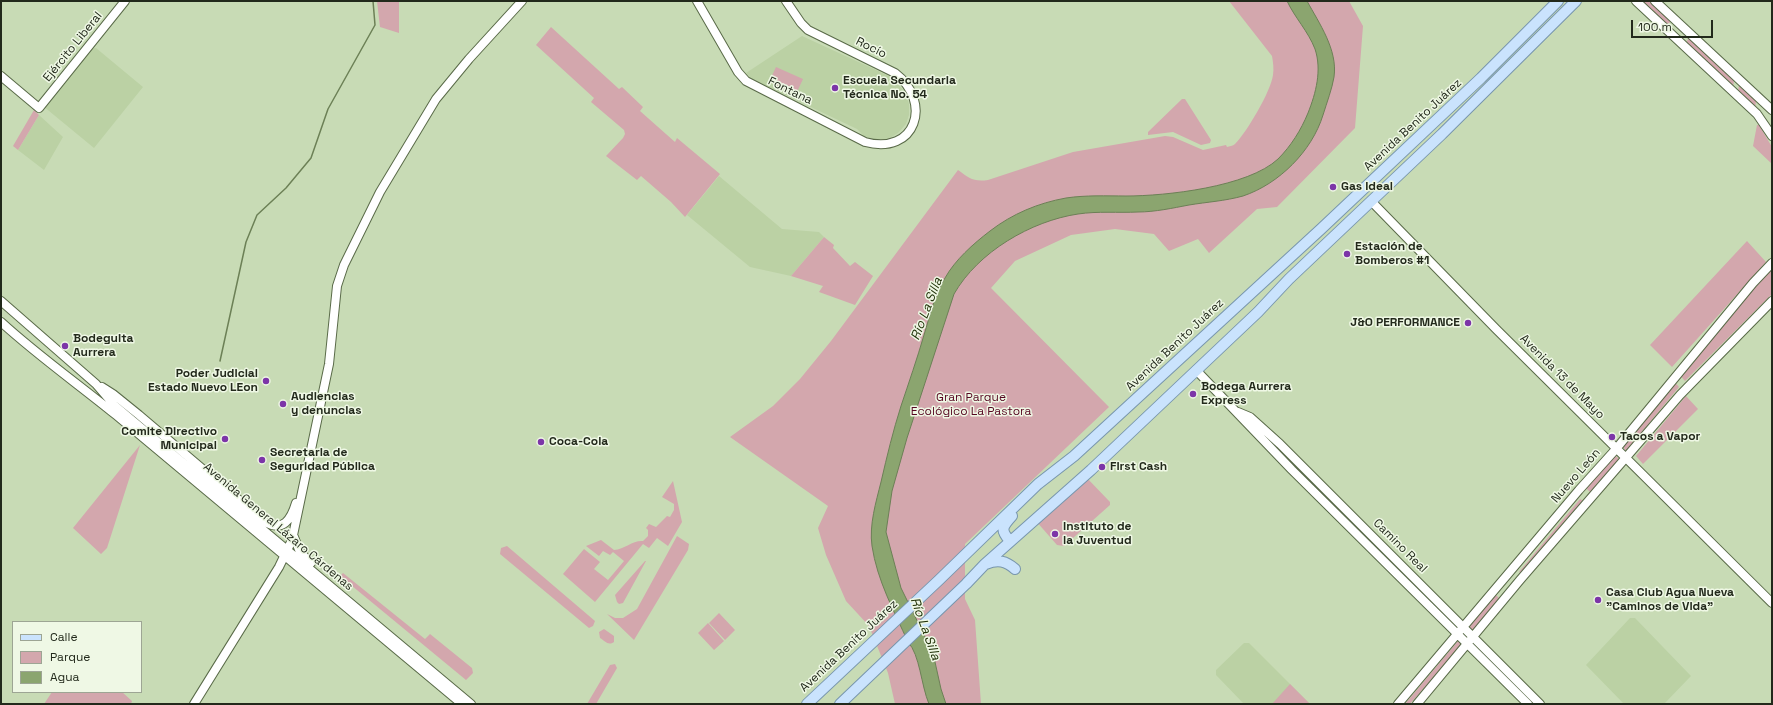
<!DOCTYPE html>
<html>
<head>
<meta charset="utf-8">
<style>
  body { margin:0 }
  #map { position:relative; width:1773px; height:705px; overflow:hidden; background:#c8dbb5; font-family:"Space Grotesk",sans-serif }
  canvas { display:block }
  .frame { position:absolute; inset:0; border:2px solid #22291b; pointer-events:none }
  .legend { position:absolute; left:12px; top:621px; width:130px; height:72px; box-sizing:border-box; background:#eff8e5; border:1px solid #9da594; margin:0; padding:5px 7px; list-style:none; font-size:12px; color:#22291b }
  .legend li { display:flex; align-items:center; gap:8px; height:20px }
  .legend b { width:20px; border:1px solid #9da594 }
  .scale { position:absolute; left:1631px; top:20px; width:82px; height:18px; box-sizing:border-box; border:2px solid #22291b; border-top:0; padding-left:5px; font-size:12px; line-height:14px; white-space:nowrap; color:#22291b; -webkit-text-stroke:3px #eff8e5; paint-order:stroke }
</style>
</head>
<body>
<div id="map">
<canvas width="1773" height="705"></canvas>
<div class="frame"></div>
<ul class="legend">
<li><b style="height:5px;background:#cae3fd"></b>Calle</li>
<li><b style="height:11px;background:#d3a7ad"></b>Parque</li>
<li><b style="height:11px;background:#8ba56f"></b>Agua</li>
</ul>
<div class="scale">100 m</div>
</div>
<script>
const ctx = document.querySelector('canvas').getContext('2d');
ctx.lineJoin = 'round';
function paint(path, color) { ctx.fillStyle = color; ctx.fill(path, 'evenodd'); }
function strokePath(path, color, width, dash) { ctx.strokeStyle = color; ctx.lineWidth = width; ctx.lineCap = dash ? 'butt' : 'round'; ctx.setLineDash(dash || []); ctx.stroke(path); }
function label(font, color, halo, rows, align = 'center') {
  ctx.font = font + ' "Space Grotesk",sans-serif'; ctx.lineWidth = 3; ctx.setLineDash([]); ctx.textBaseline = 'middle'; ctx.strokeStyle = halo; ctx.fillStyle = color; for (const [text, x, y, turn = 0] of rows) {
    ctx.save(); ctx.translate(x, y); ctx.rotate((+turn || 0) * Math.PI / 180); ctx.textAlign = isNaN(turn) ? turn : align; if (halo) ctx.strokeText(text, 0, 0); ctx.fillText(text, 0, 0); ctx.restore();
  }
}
paint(new Path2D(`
  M802,36L889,76L897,83L905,92L909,104V115L906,124L898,133L888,139L876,140L864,136L857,129L750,78L746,73Z
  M96,48L143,87L94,148L43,106L88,49Z
  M39,115L63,137L44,170L18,150Z
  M719,176L782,229L819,232L824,237L791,276L750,267L687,215Z
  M1630,618H1635L1691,676L1664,704H1624L1586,665Z
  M1244,643H1249L1310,704H1244L1216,675V670Z`), '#bbd1a4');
paint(new Path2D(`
  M377,1H399V33L380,27Z
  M1229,1H1349L1363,26L1355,128L1277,207L1257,209L1209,253L1198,239L1169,251L1154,234L1115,229L1071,235L1015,261L991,288L1109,407L965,544V599L975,620L981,704H895L888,673L869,626L846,601L826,555L818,528L828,506L730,437L773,406L800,379L831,341L958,170C969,178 973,182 988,180L1073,152L1165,136L1173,137L1203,150L1226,145L1227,147C1229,146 1233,146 1235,144C1247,132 1271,91 1273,75C1274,68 1273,62 1272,56Z
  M1639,1H1649L1671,21L1666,26Z
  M551,27L619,89L622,87L643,107L640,111L675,142L677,138L720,174L685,217L671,202L641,176L637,180L606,156L623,138L625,134L624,130L591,102L594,98L536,45Z
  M1689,38L1734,80L1733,88L1685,44Z
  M776,67L803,79L796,94L769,82Z
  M1739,84L1756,101L1755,109L1738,93Z
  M1182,99H1185L1211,140L1210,143L1201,145L1173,132L1148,135V132Z
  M34,110L39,115L18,150L13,146Z
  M1757,125H1759L1772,147V164L1753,146Z
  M824,237L834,245L833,248L850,266L855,262L873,276L855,305L819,292L823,286L791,276Z
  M1747,241L1766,262L1672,367L1650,345Z
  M1772,268V294L1685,381L1678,373Z
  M1673,380L1679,387L1626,451L1623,447Z
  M1686,396L1698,409L1643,464L1636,456Z
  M140,445L107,548L101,554L73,528Z
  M1614,454L1619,459L1590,492L1585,487Z
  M1086,477L1110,502V505L1064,546L1057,545L1036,521Z
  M673,481L682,522L668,546L657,538L649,548L643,544L595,602L563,574L584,549L600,562L594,569L608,580L624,561L613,552L610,555L603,551L599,556L586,546L601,540L614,550C625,549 633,540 643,541L648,536V530L646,528L649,524L656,527L667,516L670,517L674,510V504L662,497Z
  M1580,499L1585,502L1523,574L1519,572Z
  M677,536L689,544L688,550L634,640L607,614L615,618H623L637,609Z
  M507,546L595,621L593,626L589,628L500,554L501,548Z
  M645,561H646L623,603L619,604L617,602L615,595Z
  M343,573L425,639L430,634L472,668L473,673L466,680L340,576Z
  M1496,595L1499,598L1473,631L1469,627Z
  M719,613L735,630L725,640L709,623Z
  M708,623L724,641L714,650L698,633Z
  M604,629L614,636V642C608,646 605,641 600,638L599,632Z
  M1458,641L1462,644L1410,704H1405Z
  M615,664L617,668L596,704H587L610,665Z
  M1290,684L1310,704H1272Z
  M52,692H122L132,701L131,704H44Z`), '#d3a7ad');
const water = new Path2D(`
  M1287,1H1307C1319,23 1338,50 1334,77C1332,89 1327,102 1323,115C1312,151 1279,184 1243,196C1225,201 1207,202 1189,205C1173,208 1155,212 1138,212C1118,213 1098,211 1078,214C1031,221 978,252 954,294L907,438L892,491L886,532L901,588L933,653L941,689L946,704H929C921,685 920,655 908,642C894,611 877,580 872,546C869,525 876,502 881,482C887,456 893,431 901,406C909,382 917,359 924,335C930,316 934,295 945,278C955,260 973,244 990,231C1012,214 1038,203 1066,198C1086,195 1106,196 1126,196C1166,196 1248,187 1278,159C1291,146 1301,130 1308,113C1316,93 1322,70 1315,49C1308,31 1295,18 1287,1Z`);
paint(water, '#8ba56f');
strokePath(water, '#6c8056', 1);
strokePath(new Path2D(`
  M220,361L246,242L257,215L286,188L311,158L328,109L375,25L373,1`), '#6c8056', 1.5);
const minor = new Path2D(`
  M697,1L738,72L746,81L865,142C916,156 933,102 895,73L808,30L801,23L786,1
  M1636,1L1757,114L1772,136
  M1655,1L1772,110
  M1,76L39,108L125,1
  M1371,201L1496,329L1772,603
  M1,301L96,384L114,405L471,704
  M1,322C37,355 78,384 116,415C231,512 347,607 462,704
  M1196,370L1292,470L1528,704
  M102,387L113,394L139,415L265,522C283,532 291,520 296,503
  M1238,412L1250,417L1280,444L1540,704
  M294,537L300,552L311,563
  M194,704L279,567L292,540L329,364L337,286L344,265L380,192L436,99L469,59L522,1
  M1398,704L1579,490L1616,449L1753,283L1772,263
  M1417,704L1520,580L1680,395L1772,301`);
const major = new Path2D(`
  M1010,541C1000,530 1002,527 1012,516
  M986,564C998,559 1006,561 1015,569
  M807,704L939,580L1038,484L1074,456L1321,229L1481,78L1558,1
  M840,704L966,584L985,564L1091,470L1258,312L1289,279L1442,134L1576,1`);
strokePath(minor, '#596a48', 10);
strokePath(major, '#7896ad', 12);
strokePath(minor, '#fff', 8);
strokePath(major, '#cae3fd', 10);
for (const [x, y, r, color] of [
  [835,88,4,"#7c35a8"],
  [1333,187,4,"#7c35a8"],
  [1347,254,4,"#7c35a8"],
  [1468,323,4,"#7c35a8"],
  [65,346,4,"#7c35a8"],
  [266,381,4,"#7c35a8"],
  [1193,394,4,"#7c35a8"],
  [283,404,4,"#7c35a8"],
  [1612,437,4,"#7c35a8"],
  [225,439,4,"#7c35a8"],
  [541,442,4,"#7c35a8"],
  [262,460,4,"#7c35a8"],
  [1102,467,4,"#7c35a8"],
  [1055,534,4,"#7c35a8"],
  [1598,600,4,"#7c35a8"]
]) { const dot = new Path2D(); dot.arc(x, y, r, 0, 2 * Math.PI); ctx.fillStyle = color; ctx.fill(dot); strokePath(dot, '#eff8e5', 1.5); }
label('12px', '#22291b', '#eff8e5', [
  ["Ejército Liberal",73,47,-51],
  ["Rocío",871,48,26],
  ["Fontana",790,91,26],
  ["Avenida Benito Juárez",1413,125,-43],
  ["Avenida Benito Juárez",1175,345,-43],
  ["Avenida 13 de Mayo",1562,377,45],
  ["Nuevo León",1576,476,-49],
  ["Avenida General Lázaro Cárdenas",278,527,40],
  ["Camino Real",1400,546,45],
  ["Avenida Benito Juárez",849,646,-43]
]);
label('bold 12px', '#22291b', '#eff8e5', [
  ["Escuela Secundaria",843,81],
  ["Técnica No. 54",843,95],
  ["Gas Ideal",1341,187],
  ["Estación de",1355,247],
  ["Bomberos #1",1355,261],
  ["J&O PERFORMANCE",1460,323,"right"],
  ["Bodeguita",73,339],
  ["Aurrera",73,353],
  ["Poder Judicial",258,374,"right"],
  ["Estado Nuevo LEon",258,388,"right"],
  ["Bodega Aurrera",1201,387],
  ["Express",1201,401],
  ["Audiencias",291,397],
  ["y denuncias",291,411],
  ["Comite Directivo",217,432,"right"],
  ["Municipal",217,446,"right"],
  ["Tacos a Vapor",1620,437],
  ["Coca-Cola",549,442],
  ["Secretaria de",270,453],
  ["Seguridad Pública",270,467],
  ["First Cash",1110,467],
  ["Instituto de",1063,527],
  ["la Juventud",1063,541],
  ["Casa Club Agua Nueva",1606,593],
  ["\"Caminos de Vida\"",1606,607]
], 'left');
label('12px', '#560621', '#eff8e5', [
  ["Gran Parque",971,398],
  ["Ecológico La Pastora",971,412]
]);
label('italic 13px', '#22330a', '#eff8e5', [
  ["Río La Silla",927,309,-69],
  ["Río La Silla",925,629,70]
]);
</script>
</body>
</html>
